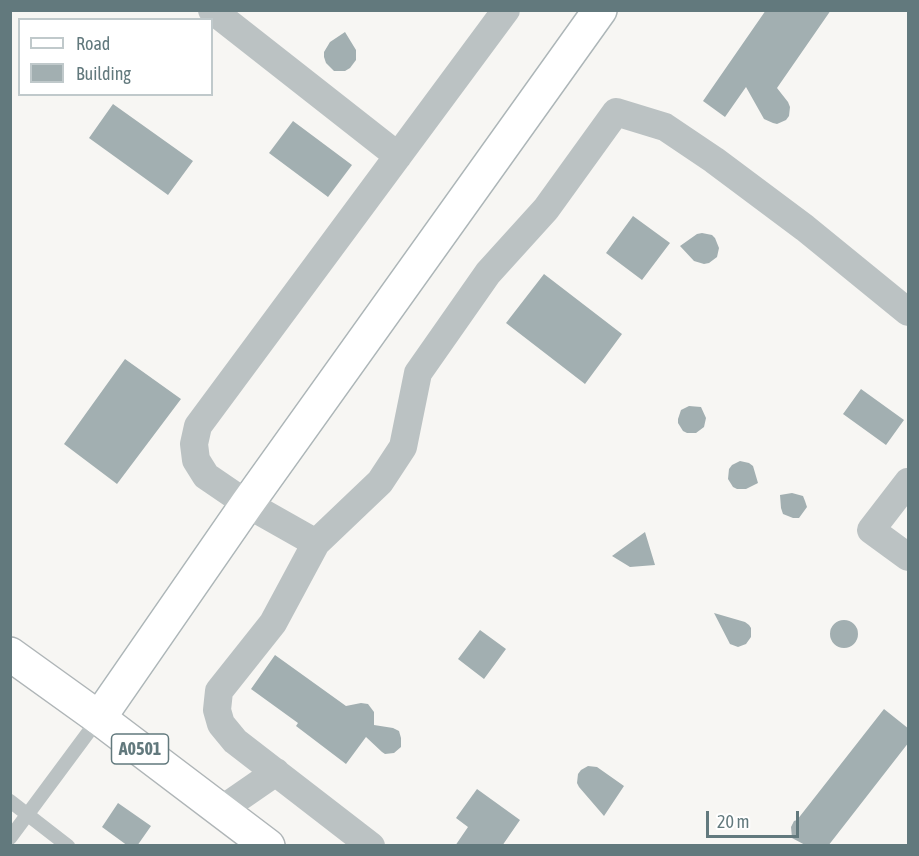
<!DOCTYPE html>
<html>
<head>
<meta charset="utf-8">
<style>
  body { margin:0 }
  #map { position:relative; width:919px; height:856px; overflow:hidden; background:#f7f6f3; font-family:"Asap Condensed",sans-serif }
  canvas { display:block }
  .frame { position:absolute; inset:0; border:12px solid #62797d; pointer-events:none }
  .legend { position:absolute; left:18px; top:18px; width:195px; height:78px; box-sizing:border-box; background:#fff; border:2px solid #c0c9cb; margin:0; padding:8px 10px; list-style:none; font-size:18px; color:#62797d }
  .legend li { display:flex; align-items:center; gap:12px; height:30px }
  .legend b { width:30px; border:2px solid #c0c9cb }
  .scale { position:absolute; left:706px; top:811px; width:93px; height:27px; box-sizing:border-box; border:3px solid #62797d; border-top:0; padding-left:8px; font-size:18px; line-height:21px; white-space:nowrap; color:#62797d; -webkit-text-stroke:4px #fff; paint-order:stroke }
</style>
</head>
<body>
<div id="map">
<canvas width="919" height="856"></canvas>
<div class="frame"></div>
<ul class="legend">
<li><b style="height:8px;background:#fff"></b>Road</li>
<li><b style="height:16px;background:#a2afb1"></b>Building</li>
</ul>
<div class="scale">20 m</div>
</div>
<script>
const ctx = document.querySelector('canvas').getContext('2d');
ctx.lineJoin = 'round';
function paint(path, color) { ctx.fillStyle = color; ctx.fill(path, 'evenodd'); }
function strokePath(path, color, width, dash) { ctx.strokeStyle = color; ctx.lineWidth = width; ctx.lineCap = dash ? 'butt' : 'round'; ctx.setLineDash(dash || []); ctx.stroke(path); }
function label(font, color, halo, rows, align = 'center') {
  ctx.font = font + ' "Asap Condensed",sans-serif'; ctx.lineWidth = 6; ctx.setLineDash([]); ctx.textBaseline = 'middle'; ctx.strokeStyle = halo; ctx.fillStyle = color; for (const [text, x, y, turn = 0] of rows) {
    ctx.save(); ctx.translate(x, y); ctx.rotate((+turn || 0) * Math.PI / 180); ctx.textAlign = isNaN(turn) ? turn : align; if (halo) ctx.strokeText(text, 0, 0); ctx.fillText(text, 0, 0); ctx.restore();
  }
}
paint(new Path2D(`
  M766,10H831L777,88L788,102L790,107L789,116L786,120L777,124L773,123L764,119L746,87L725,117L703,101Z
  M345,32L356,50V60L350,68L345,71H334L326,63L324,57V52L330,42Z
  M113,104L193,161L168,195L89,138Z
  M293,121L352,165L328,197L269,153Z
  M633,216L670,243L642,280L606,253Z
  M702,233L712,235L715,238L719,248L717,257L709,263L704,264L694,261L680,246L697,234Z
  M544,274L622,334L585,384L506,323Z
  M125,359L181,399L117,484L64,444Z
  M861,389L904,420L886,445L843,414Z
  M689,406L701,407L706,418L704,427L696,433H687L683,431L678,423V419L681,410Z
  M740,461L749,463L753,466L758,483L746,489H737L733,487L728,479L729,469L732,465Z
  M792,493L803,496L805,501L807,507L799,518H793L783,514L781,508L780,495Z
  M645,532L655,565L630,567L612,556Z
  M714,613L745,622L749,625L751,628V637L746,644L738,647L730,644Z
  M830 634a14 14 0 1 1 28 0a14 14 0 1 1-28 0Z
  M480,630L506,649L484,679L458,659Z
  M275,655L346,706L361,703L368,704L374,712V725L393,728L399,731L401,738V747L394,753L385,754L382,752L366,737L346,764L296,726L298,723L251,689Z
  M884,709L909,729V742L828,846H807L792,838L791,827L794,821L797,820Z
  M588,766L597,767L624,786L604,816L579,787L577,783L578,774L581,770Z
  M477,789L520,820L502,846H455L468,827L456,818Z
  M118,803L151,826L137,846H128L102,827Z`), '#a2afb1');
const secondary = new Path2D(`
  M99,718L247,504L600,10`);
const highway = new Path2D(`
  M10,654L99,718L268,846`);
strokePath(secondary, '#adb6b8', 36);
strokePath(highway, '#afb5b7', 36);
strokePath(new Path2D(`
  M10,801L68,846
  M10,838L99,718`), '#bbc2c3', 14);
strokePath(new Path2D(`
  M212,10L398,156
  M908,482L871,530L908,557
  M316,543L247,504L206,476L196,460L194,444L198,426L506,10
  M221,810L276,772
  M371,846L235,741L221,724L217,710L219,691L273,623L316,543L380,482L403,447L418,373L488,273L546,209L616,112L665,127L714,160L805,228L908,312`), '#bbc2c3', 28);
strokePath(secondary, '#fff', 33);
strokePath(highway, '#fff', 33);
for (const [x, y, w] of [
  [140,749,57]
]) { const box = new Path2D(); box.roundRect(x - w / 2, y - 15, w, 30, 4.5); ctx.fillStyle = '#fff'; ctx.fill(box); strokePath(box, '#62797d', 1.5); }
label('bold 18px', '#62797d', null, [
  ["A0501",140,749]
]);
</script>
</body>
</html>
